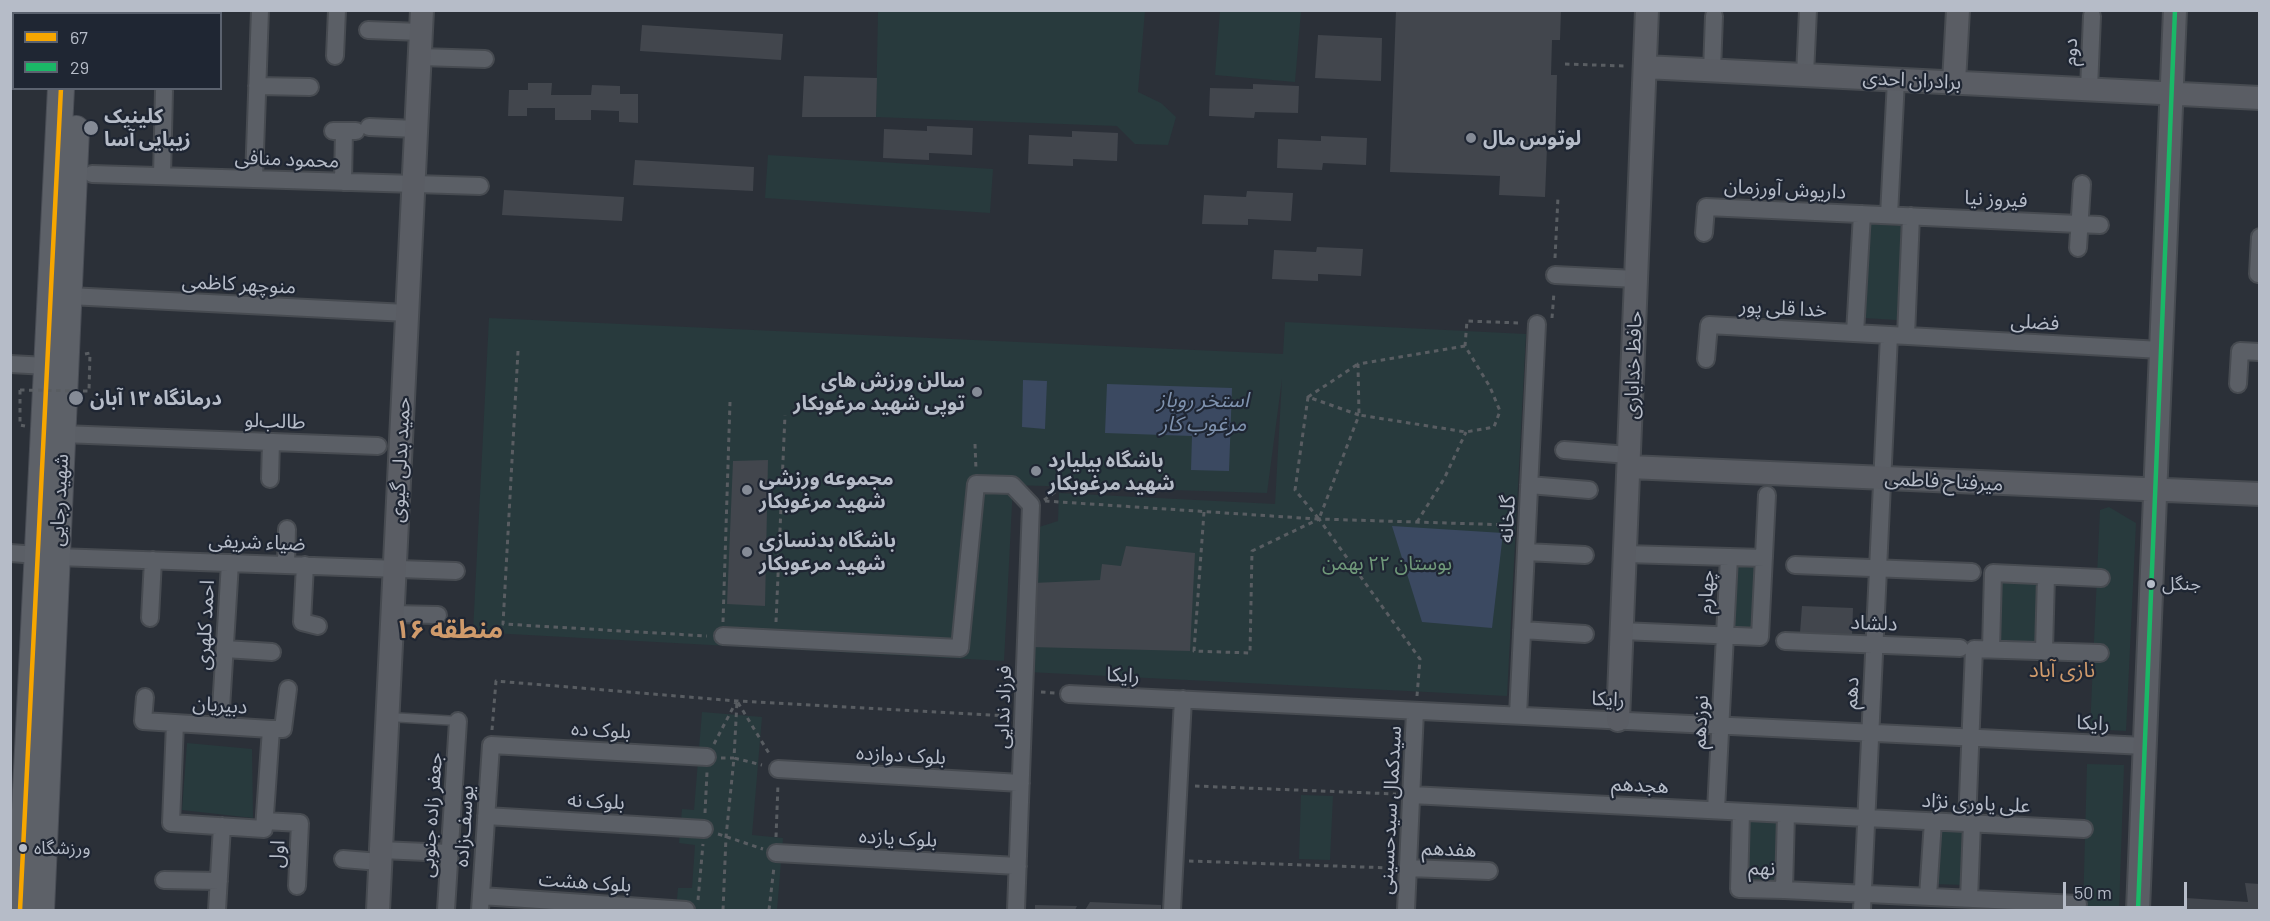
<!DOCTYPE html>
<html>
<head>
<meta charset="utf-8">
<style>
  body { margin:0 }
  #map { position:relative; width:2270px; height:921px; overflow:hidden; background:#2b3038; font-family:Barlow,sans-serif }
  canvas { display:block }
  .frame { position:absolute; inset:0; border:12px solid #b6bcc8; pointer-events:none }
  .legend { position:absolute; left:12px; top:12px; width:210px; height:78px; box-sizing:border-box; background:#1f2633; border:2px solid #5b626f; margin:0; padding:8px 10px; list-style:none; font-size:18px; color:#b6bcc8 }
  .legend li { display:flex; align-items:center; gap:12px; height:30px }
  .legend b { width:30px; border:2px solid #5b626f }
  .scale { position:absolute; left:2063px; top:882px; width:124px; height:27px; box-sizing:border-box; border:3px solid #b6bcc8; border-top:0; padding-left:8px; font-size:18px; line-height:21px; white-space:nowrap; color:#b6bcc8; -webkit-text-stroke:4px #1f2633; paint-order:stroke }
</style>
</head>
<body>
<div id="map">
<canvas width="2270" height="921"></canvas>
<div class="frame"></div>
<ul class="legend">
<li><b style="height:8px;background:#f7a600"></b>67</li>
<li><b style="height:8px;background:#1ab867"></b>29</li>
</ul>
<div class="scale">50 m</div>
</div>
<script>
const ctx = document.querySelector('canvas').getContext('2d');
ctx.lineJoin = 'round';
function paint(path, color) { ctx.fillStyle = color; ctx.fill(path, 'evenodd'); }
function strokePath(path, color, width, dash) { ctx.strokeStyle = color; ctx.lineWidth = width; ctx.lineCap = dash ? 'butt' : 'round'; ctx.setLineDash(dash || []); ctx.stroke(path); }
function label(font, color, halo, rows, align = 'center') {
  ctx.font = font + ' Barlow,"Noto Sans Arabic",sans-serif'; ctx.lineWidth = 4.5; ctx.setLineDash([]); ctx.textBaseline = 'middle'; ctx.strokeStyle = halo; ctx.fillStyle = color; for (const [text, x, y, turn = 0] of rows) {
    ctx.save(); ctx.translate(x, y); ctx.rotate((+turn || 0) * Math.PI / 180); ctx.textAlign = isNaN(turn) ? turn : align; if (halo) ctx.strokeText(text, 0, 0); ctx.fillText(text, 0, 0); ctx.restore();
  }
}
paint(new Path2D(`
  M878,11H1145L1138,92L1161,103L1176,117L1168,145L1135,144L1117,126L876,117Z
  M1220,11H1301L1295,82L1215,75Z
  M768,155L993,169L990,213L765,198Z
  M1869,224L1902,226L1897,320L1864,318Z
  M489,318L1283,354L1285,322L1526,334L1507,696L1028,672L1036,528L1058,521L1059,493L1275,504L1282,379L1267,493L1013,485L1004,661L473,632Z
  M2109,507L2136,523L2126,731L2090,729L2100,510Z
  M1734,565L1761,566L1758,632L1731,631Z
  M2000,580L2039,582L2035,644L1997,642Z
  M702,712L762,717L752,835L783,838L777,910H676L678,888H692L695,845L679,843L682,809L694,810Z
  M187,743L252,749L253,818L182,810Z
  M2087,764L2124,765L2119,910H2083Z
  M1301,795L1333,796L1330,860L1299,859Z
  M1743,817L1784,819L1782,886L1741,885Z
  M1936,829L1968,830L1966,885L1933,884Z`), '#283a3d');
paint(new Path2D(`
  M1023,380L1047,381L1045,429L1022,427Z
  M1107,384L1232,388L1229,471L1191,470L1192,436L1105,433Z
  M1392,526L1503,533L1492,628L1422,622Z`), '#3b4961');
paint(new Path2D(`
  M1396,10H1561L1560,40H1552L1551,75H1557L1555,147H1547L1545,197L1499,195L1500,176L1390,172Z
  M642,25L783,34L781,60L640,51Z
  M1318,35L1382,38L1381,81L1315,78Z
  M804,76L877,78L876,117H802Z
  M528,83H552L551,95H591L592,85L620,86V94H638V123L619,122V111L591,110V120H555V108H527V116H508L509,90H528Z
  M1253,84L1299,86L1298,113L1255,112L1254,118L1209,116L1210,88L1253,89Z
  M927,126L973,128L972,155L929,153V160L883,158L884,129L927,131Z
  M1072,131L1118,133L1117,161L1073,159V166L1028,164L1029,135L1072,137Z
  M1321,136L1367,138L1366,165L1323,163L1322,170L1277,168L1278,139L1321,141Z
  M635,160L754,167L753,191L633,185Z
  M504,190L624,197L622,221L502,215Z
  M1247,191L1293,193L1291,221L1248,219V225L1202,224L1204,195L1246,197Z
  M1317,247L1363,249L1361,276L1318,274V281L1272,279L1274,250L1316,252Z
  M768,460L765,606L727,604L733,461Z
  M1126,546L1195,553L1190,651L1030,647L1033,583L1100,580L1102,564L1121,566Z
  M1802,606L1853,608L1852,636L1800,633Z
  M2245,883L2260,884V910H2185L2186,898L2248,902Z
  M1090,902L1161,905V910H1085Z
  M1035,905L1077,906L1075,910H1035Z`), '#42464d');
const lane = new Path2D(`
  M389,717L458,721`);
const street = new Path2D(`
  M10,25H14
  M368,30L421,32
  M335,56L337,10
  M420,57L485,59
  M1712,71L1714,16
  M1805,75L1808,10
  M257,86L310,87
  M2089,89L2092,16
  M369,127L416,129
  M92,174L480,186
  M162,176L164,91
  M254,179L260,10
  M343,182L344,131H333H356
  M1889,215L1896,80
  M1704,233L1706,207L2100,225
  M2078,248L2082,184
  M2258,274L2260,237
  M1555,275L1636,279
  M69,296L407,313
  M1855,333L1862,214
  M1906,336L1911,216
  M1706,359L1709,325L2161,350
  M10,364L47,366
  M2238,384L2240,351L2260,352
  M62,434L378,446
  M1564,450L1629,455
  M270,479L271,442
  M1529,485L1589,490
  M1526,552L1585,555
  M10,553L38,555
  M1625,554L1764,558
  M57,557L456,571
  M286,564L287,529
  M305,565L302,622L318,626
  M1795,565L1972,572
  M393,614L438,615
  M150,618L153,560
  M1522,630L1585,634
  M1622,631L1760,637L1767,495
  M723,636L960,648L976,484L1012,485L1031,505L1016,910
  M1785,641L1960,648
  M225,649L272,652
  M1991,649L1993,573L2101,578
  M2044,651L2046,576
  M1069,694L2145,746
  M145,697L143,721L175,723
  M1518,715L1537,324
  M175,723L271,729L264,829L171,823Z
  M220,725L230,563
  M271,729H283L288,689
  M778,769L1021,783
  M1411,795L2084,829
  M1716,810L1729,557
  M1741,812L1739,889L1784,890L1786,814
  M486,816L704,829
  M265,821L300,823L297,886
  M1967,823L1974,649L2100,653
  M381,850L449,853
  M776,853L1018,866
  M343,859L380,862
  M1408,868L1489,871
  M164,880L219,881
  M1784,890L2078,904
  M481,896L686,910
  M1928,896L1933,821
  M1969,899L1972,823
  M217,910L222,826
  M446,910L458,721
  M480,910L491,745L707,757
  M1172,910L1183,699
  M1406,910L1415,711
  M1862,910L1889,335`);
const secondary = new Path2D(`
  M1645,67L2260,98
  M1954,82L1958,10
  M1629,467L2260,494
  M1618,720L1647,10
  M378,910L422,10
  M2138,910L2175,10`);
const primary = new Path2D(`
  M64,14V10
  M20,910L61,88
  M41,910L76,129`);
strokePath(lane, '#474b51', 11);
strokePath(street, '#474b51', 20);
strokePath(secondary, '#474b51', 26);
strokePath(primary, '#494d55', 28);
strokePath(new Path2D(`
  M1565,64L1625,66
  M1555,258L1558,197
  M1552,318L1554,292
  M1465,346L1358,364L1359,415L1466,432L1494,427L1500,411L1490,387L1465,346L1467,321L1521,323
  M518,351L503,624L707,636
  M85,354L90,353L89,391
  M20,390V425L25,426
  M1308,397L1295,490L1319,519L1359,415L1308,397L1358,364
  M975,444L976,470
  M767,500H781
  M1044,500L1062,487
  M1045,501L1317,519
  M1204,512L1194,651L1250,653L1252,551L1319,519
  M1417,522L1444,479L1466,432
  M723,622L730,402
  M776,622L785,415
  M1041,692L1055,693
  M1417,696L1420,659L1319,519L1511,525
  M492,730L496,681L737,701L1006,716
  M714,744L736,702
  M721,758H734L737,701L770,755
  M1195,786L1396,794
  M705,813L707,772
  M718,834L763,849
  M776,837L778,784
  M1189,861L1392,868
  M698,900L703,844
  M723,910L726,837L734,758L762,765
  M769,910L774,867`), '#595d62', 3, [4.5, 4.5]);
strokePath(lane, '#5b5f66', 8);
strokePath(street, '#5b5f66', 16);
strokePath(secondary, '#5a5d64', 22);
strokePath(primary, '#5d6168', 26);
strokePath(new Path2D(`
  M20,390L89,391`), '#595d62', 3, [4.5, 4.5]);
strokePath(new Path2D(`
  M20,910L61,88`), '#f7a600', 4.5);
strokePath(new Path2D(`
  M2138,910L2175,10`), '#1ab867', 4.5);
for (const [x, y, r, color] of [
  [91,128,8,"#858b96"],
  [1471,138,6,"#858b96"],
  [977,392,6,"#858b96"],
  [76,398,8,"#858b96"],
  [1036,471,6,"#858b96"],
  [747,490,6,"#858b96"],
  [747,552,6,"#858b96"],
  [2151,584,5,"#b6bcc8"],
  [23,848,5,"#b6bcc8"]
]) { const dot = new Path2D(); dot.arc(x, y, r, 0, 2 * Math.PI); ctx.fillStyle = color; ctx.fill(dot); strokePath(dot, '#1f2633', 2); }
label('18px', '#b6bcc8', '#1f2633', [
  ["جنگل",2162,584],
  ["ورزشگاه",34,848]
], 'left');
label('20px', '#b6bcc8', '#1f2633', [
  ["دوم",2070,52,-88],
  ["برادران احدی",1912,80,3],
  ["محمود منافی",287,159,2],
  ["داریوش آورزمان",1785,189,3],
  ["فیروز نیا",1996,199,3],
  ["منوچهر کاظمی",239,284,3],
  ["خدا قلی پور",1783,308,3],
  ["فضلی",2035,322,3],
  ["حافظ خدایاری",1633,365,-88],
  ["طالب‌لو",275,421,2],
  ["حمید بدلی گیوی",400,460,-87],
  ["میرفتاح فاطمی",1944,481,3],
  ["شهید رجایی",59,500,-87],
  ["گلخانه",1507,519,-87],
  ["ضیاء شریفی",257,542,2],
  ["چهارم",1706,592,-87],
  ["دلشاد",1874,623,2],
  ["احمد کلهری",205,625,-87],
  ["رایکا",1123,675,3],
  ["دهم",1851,693,-87],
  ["رایکا",1608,699,3],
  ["دبیریان",220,705,4],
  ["فرزاد ندایی",1003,707,-88],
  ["نوزدهم",1700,722,-87],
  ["رایکا",2093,723,3],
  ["بلوک ده",601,730,3],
  ["بلوک دوازده",901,755,3],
  ["هجدهم",1640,785,3],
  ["بلوک نه",596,801,3],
  ["علی یاوری نژاد",1976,803,3],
  ["سیدکمال سیدحسینی",1390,810,-87],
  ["جعفر زاده جنوبی",431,815,-86],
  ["یوسف‌زاده",464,826,-86],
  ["بلوک یازده",898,838,3],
  ["هفدهم",1449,849,2],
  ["اول",277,854,-87],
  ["نهم",1762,868,3],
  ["بلوک هشت",585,882,4]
]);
label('bold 20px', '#b6bcc8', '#1f2633', [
  ["کلینیک",104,116],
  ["زیبایی آسا",104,139],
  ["لوتوس مال",1483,138],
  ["سالن ورزش های",965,380,"right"],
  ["توپی شهید مرغوبکار",965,403,"right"],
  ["درمانگاه ۱۳ آبان",90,398],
  ["باشگاه بیلیارد",1048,460],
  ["شهید مرغوبکار",1048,483],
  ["مجموعه ورزشی",759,478],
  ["شهید مرغوبکار",759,501],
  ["باشگاه بدنسازی",759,540],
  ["شهید مرعوبکار",759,563]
], 'left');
label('20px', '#6f9879', '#1f2633', [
  ["بوستان ۲۲ بهمن",1387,563]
]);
label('italic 21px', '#7f92ae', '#1f2633', [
  ["استخر روباز",1203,400],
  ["مرغوب کار",1203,424]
]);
label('21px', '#cf9a6b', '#1f2633', [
  ["نازی آباد",2062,670]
]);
label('bold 26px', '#cf9a6b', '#1f2633', [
  ["منطقه ۱۶",449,629]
]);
</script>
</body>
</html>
